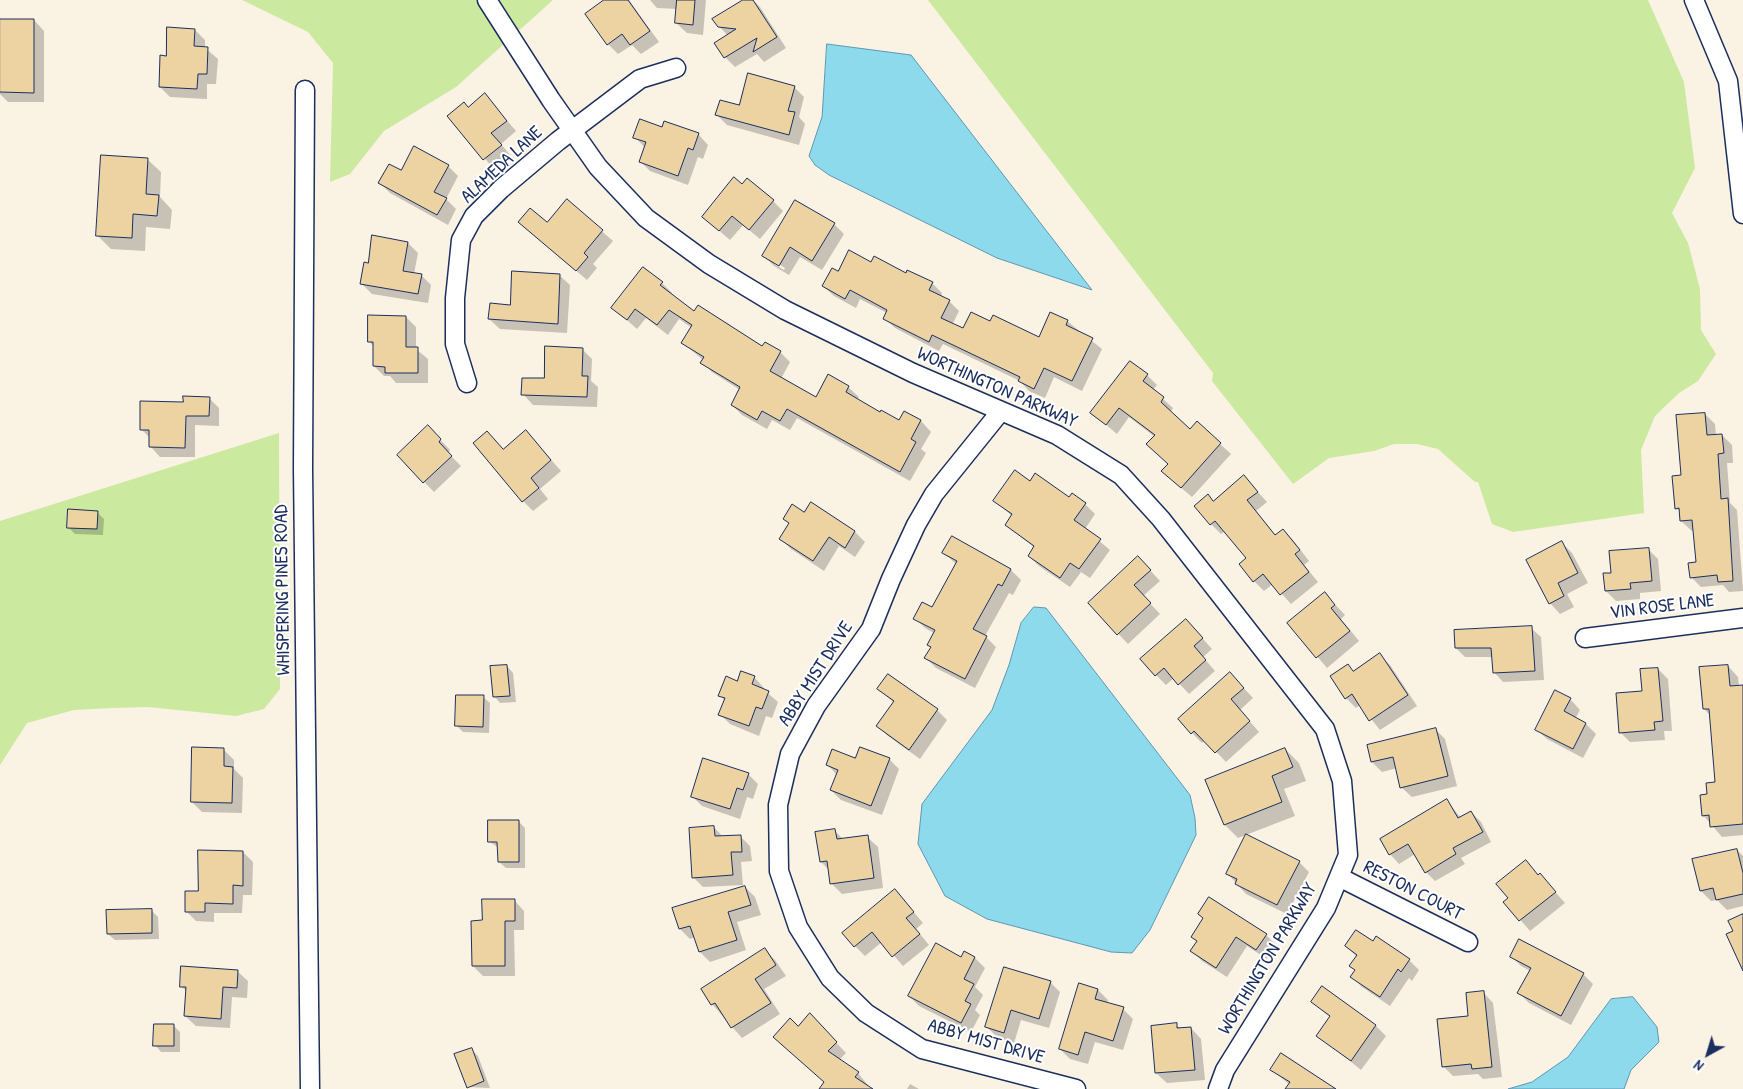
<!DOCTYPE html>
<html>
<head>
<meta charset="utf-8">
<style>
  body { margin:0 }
  #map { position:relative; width:1743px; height:1089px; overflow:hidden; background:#faf2e3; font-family:"Patrick Hand",sans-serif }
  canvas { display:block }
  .north { position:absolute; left:1683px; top:1029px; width:50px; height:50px; -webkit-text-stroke:4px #fff; paint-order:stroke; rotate:219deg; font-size:14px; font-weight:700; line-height:20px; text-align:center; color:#1b2f5e }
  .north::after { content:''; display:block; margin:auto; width:18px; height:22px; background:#1b2f5e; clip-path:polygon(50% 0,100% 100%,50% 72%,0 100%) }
</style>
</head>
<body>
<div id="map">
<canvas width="1743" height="1089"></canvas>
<div class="north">N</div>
</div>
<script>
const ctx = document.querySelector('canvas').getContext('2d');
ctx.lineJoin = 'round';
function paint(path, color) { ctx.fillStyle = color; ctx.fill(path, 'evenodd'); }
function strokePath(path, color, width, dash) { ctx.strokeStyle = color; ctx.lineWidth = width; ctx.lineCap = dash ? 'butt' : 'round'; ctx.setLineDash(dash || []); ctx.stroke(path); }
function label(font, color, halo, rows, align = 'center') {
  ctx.font = font + ' "Patrick Hand",sans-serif'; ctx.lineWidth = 4; ctx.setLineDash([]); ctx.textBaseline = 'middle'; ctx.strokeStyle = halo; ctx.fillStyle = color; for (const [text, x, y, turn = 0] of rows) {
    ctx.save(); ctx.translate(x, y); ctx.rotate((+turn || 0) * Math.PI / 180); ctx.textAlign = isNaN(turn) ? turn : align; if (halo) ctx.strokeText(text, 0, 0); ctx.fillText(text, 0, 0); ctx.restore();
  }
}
paint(new Path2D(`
  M242,0H553L456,87L384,131L350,174L330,182L333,63L308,32Z
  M928,0H1648L1684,82L1695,168L1672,213L1688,243L1700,289L1701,330L1716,354L1698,381L1679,393L1655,416L1641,450L1644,513L1513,532L1492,524L1478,482H1475L1438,449L1417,444H1394L1374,451L1329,458L1293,484L1212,381L1213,373Z
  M279,433L280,689L264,709L236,716L148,707L112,708L74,710L27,723L0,765V521Z`), '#cce9a0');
const water = new Path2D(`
  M827,44L911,55L1092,290L997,258L829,175L815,165L809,156L822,117Z
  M1034,607L1046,608L1190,795L1195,818L1196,835L1150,930L1132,953L1111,952L987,919L945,896L918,844L922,804L992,710L1009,665L1021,623Z
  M1633,997L1657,1027L1659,1042L1631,1070L1624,1089H1508L1532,1082L1568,1057L1611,999Z`);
paint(water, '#8ddaec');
strokePath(water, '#5f96b3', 1);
paint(new Path2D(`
  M602,0H629L659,42L641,54L632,45L618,54L608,44Z
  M650,0H706L703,35L687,33L676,23L678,9L657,8Z
  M745,0H753L760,7L786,48L764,62L757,54L735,67L725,57L728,36L719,26Z
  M0,20H34L44,31V102H8L0,94Z
  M195,30L205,40V48L218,59L216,84H207V99L170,97L160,87L167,57Z
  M794,87L804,97L799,117L805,124L799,145L727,125L717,115Z
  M485,95L516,131L501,144L511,156L494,169L448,116L469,108Z
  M663,129L698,134L708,145L703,159L698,157L688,185L650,171L640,161L645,148L635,137Z
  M147,159L161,172L160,197L172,210L170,229L146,227L145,251L111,249L98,236Z
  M448,166L458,176L446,199L456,209L448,225L390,193L380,183L401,172Z
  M743,186L773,201L783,211L760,239L743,225L730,240L703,217Z
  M567,201L613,241L593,264L597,268L587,280L530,232L548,224Z
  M834,224L844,234L822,270L800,257L789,275L774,266L764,256ZM774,261L785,268L784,270L774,264Z
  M408,243L418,253L414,274L421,275L431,285L428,303L372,294L361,283L369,264Z
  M871,263L932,283L942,293L941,297L949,301L959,311L952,325L964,330L990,323L1039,338L1067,321L1102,349L1082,391L1054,377L1045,398L1029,391L1020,381L943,344L939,351L895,328L884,318L887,313L860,299L856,308L834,296L823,286L839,273Z
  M559,275L570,285L567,333L500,329L489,319Z
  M662,283L672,293L670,295L694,313L763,348L780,352L790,362L781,379L816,398L848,387L859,397L857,400L880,414L899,422L904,412L921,421L931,432L921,449L926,453L910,481L797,418L790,430L772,420L767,429L742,415L732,405L740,390L712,372L702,362L703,360L683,343L692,328L679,319L668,335L646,318L637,329L613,308Z
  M406,317L416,327V349L428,359V383H396L390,376H384L374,366V347L369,341Z
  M582,349L592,359L591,381L598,387L597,407L533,405L523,394L545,380Z
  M1147,375L1157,385L1153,390L1173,408L1170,413L1190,430L1197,423L1231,454L1192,497L1173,481L1169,464L1155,437L1129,417L1117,434L1092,413Z
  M209,398L219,408V426L195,425V457H160L150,446V438L141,429L184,403Z
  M1705,414L1715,424L1716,436L1722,435L1732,445L1733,463H1727L1730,503L1737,510L1743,591L1729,592L1723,585L1701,587L1691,577L1698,563L1695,531H1692L1681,521V512L1676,508L1682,476Z
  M428,427L450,450L448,453L461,466L434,492L398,455Z
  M526,431L561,471L540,489L548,499L533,511L523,501L487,432L503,450Z
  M1244,477L1267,502L1256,511L1276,536L1283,530L1293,540L1309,561L1304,565L1318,582L1291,604L1273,584L1264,591L1254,581L1248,558L1225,531L1221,534L1211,524L1214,502Z
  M1030,482L1085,504L1095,514L1085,529L1110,550L1090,578L1081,572L1070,587L1039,566L1029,556L1035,548L1006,525L1012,516L995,501Z
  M811,504L855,532L865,542L855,557L839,546L824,571L791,549L781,539L790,524L784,519L805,514Z
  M97,512L104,519L103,535L75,534L68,527Z
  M952,538L1011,570L1021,580L1013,595L1009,593L985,636L996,647L975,688L936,668L926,658L931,647L934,633L925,628L915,618L932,608L956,564L944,553Z
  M1562,543L1572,553L1588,583L1567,594L1574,607L1560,614L1550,603Z
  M1648,549L1658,559L1661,591L1640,593V599L1616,601L1606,591L1612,574Z
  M1148,568L1160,581L1143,596L1160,614L1128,644L1089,603Z
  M1325,594L1345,615L1341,619L1359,641L1327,668L1289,623Z
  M1531,628L1541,637L1544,680L1503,682L1494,672L1493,657H1465L1456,648Z
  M1196,631L1212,649L1203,657L1215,671L1189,694L1174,678L1166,685L1156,675Z
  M1380,655L1390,665L1417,706L1380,730L1360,705L1356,708L1346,698L1347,665L1354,672Z
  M507,666L513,673L516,702L500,703L494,696Z
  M1728,666L1738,677L1739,687L1743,686V835L1722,837L1703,815L1708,796L1716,783L1711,716L1704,709Z
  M1658,669L1668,679L1672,731H1664L1665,740L1630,742L1620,732Z
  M754,677L764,688V690L778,702L772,718L766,716L759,736L730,724L720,714L725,701L720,695L738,682Z
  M1240,684L1253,698L1240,710L1259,732L1226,762L1205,740L1202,743L1192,733Z
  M879,689L937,710L947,720L920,759L888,736L878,726L894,703Z
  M483,697L490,703L489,733L463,732L456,725Z
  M1570,699L1580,710L1575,719L1586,724L1596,734L1583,758L1547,739L1536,729Z
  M1435,729L1445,739L1457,786L1412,797L1401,787L1397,768L1382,772L1372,762Z
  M1285,749L1299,763L1306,781L1284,789L1295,816L1238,838L1225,825Z
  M224,750L234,760V769L243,778L242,813L202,812L192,802Z
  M889,759L899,769L882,815L841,800L831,790L837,775L828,765L856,760Z
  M748,774L758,784L753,799L747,797L740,819L702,806L692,796Z
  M1447,801L1461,818L1471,812L1481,822L1491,842L1461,858L1465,864L1435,881L1426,872L1415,854L1399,864L1390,854Z
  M518,821L525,828V868H506L499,862V848L490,842Z
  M714,827L723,837L740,836L750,846L752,861L741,862L743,885L703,887L693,877Z
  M835,831L844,840L867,837L878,847L883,888L842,894L832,884L830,871L821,862Z
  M1737,850L1743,856V906L1727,910L1717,900L1711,901L1701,891L1694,860Z
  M243,852L253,862L252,895H243L242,913H214V922L196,921L186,911L199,893Z
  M1299,862L1309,872L1287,914L1246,894L1228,874Z
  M1540,875L1565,903L1530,931L1505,902Z
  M745,887L755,897L761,915L737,922L746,950L710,962L700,952L695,937L690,939L680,929Z
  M895,890L923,923L916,929L929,945L903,966L882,942L865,956L855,946Z
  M514,900L524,911V930H514L515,976H483L473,966L483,922Z
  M151,910L158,917L159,939L115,940L108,934Z
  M1266,935L1276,945L1267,959L1247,946L1227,977L1202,961L1192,951L1198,942L1192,937Z
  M1373,943L1409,960L1419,970L1412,981L1409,978L1390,1006L1362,987L1352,977L1356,971L1357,957L1346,946Z
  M765,950L775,960L786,976L764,989L780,1014L742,1038L712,1004L703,990Z
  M965,953L975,958L985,968L975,987L983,995L975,1010L980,1015L971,1032L919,1006L909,996L962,958Z
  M1511,956L1583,974L1593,984L1571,1025L1529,1003L1519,993L1530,971L1521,966Z
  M237,971L248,981L247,998L232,997L230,1028L196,1026L185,1016L187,992L181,986Z
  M1050,982L1060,992L1049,1028L1021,1020L1014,1043L997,1037L987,1027Z
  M1080,985L1098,990L1108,1000L1107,1003L1123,1009L1133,1019L1123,1050L1095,1042L1088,1064L1070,1059L1060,1049Z
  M1323,988L1376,1026L1386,1036L1361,1070L1318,1035L1331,1018L1312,1002Z
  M1483,992L1493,1003L1502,1077L1483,1079L1478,1074L1453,1076L1443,1066Z
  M810,1015L846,1053L839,1060L858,1073L871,1089H824L825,1082L798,1028Z
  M1176,1025L1181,1029L1191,1028L1201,1039L1205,1080L1167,1083L1156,1073L1152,1027Z
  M174,1026L180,1032V1052H161L155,1045Z
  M471,1049L478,1056L490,1088L468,1087Z
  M1272,1070L1334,1089H1287L1290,1085Z
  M910,1084L919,1089H907Z`), '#0003');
const building = new Path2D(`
  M604,0H628L650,31L630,45L622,34L607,45L585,14Z
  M677,0H695L693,25L675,23Z
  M743,0H753L777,37L753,52L757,38L724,58L714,43L736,29L718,27L712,19Z
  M0,19H34V93L0,92Z
  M167,27L195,29L194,46L208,47L207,74H198L197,89L159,87L160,55L166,56Z
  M748,73L795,86L788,111L795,112L789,135L715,115L720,100L739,105Z
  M485,93L507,121L491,133L502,145L483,160L447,116L464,102L468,107Z
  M640,119L662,127L664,121L699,133L693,150L688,148L678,176L639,162L646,142L633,138Z
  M414,146L449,165L434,192L447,198L437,215L378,183L389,164L401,170Z
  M101,155L148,158L146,194L159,195L157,216L133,214L132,238L96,236Z
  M734,177L742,184L747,178L774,200L749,230L732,216L719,231L702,217Z
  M567,199L603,230L584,253L588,257L576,271L518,222L530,208L547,222Z
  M795,200L835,223L812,261L790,247L779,266L762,256Z
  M372,235L408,242L403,271L422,274L418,294L360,284L364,262L368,263Z
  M849,250L871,262L874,256L906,273L907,270L933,282L929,290L950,300L941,318L963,328L971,312L990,321L993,315L1039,337L1050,312L1068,320L1066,325L1093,338L1072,381L1044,368L1034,389L1018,381L1020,377L932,335L929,342L883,319L887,310L850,290L845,299L822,286L832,268L838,271Z
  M643,267L663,282L660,285L694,311L698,305L762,346L765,342L781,351L770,371L816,397L828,374L849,386L846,392L880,412L881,410L899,420L904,411L921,420L911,439L916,442L900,472L787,409L780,421L762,411L757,420L731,405L740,387L700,363L704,357L681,343L692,325L669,310L657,325L635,309L627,320L611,308Z
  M512,271L560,274L558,324L488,319L490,303L510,305Z
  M368,315L406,316V347H418V373H385V367L373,366V342H368Z
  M545,346L583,348L582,376H588L587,397L521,395L522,378H544Z
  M1130,361L1148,374L1143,381L1164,397L1161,402L1190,429L1197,421L1221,443L1181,488L1161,471L1168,464L1146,444L1155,435L1119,408L1106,425L1090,413Z
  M183,396L210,397L209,416H186L185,448L149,447V430H140V401L183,402Z
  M1705,413L1707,435L1722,434L1724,453L1718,454L1721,499L1728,498L1733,581L1718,582L1717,575L1690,578L1688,563L1696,562L1692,520L1680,521L1679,508L1675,509L1672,476L1681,475L1676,415Z
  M428,425L441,439L439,442L452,456L423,483L397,455Z
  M526,430L551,460L531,478L539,488L522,502L473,443L487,431L503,449Z
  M1015,470L1030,481L1035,473L1069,497L1072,493L1086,503L1074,520L1101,539L1079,569L1070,563L1060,578L1028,556L1034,546L1005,525L1012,514L993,501Z
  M1244,475L1258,492L1247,500L1275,535L1283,529L1300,550L1295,554L1309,572L1280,595L1263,574L1253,582L1239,564L1246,558L1215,521L1210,525L1194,506L1208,494L1213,501Z
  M811,502L855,531L845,548L829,537L813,561L779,539L789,523L783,519L792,504L804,512Z
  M68,509L98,511L97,529L67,528Z
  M952,536L1011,569L1002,586L998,584L973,629L987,636L965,679L924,658L931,647L927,645L935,630L913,619L922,602L932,607L957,561L942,553Z
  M1562,541L1578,573L1558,583L1564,596L1549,604L1526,560Z
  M1649,548L1652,581L1630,583L1631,589L1605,591L1603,573H1611L1609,551Z
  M1138,556L1151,570L1134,585L1151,603L1117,635L1088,603Z
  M1325,592L1335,605L1331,608L1350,631L1316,658L1287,623Z
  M1186,619L1203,638L1194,646L1206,660L1178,685L1164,668L1155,676L1140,659Z
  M1532,626L1535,671L1493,673L1491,648H1455L1454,630Z
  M1380,653L1408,695L1369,721L1352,694L1345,699L1330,676L1348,664L1353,671Z
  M507,665L510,696L493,697L490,666Z
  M1728,665L1730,686L1743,685V824L1710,827L1709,815L1702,816L1700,795L1707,794L1706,783L1715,782L1709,709H1703L1699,667Z
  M1658,668L1663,721L1654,722L1655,730L1619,733L1616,693L1642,691L1640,669Z
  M741,671L755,676L752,684L769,691L762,709L756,707L749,726L718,715L725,698L718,696L726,676L737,681Z
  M1230,672L1244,688L1231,699L1250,721L1215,753L1194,731L1191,734L1178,719Z
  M888,674L938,709L909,750L876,726L894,701L877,689Z
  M1555,690L1571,698L1564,711L1586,723L1573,749L1535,730Z
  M456,695H484L483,727L455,726Z
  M1436,728L1448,776L1400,788L1393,757L1371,762L1367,745Z
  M192,747L224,748V766L233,767L232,803L191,802Z
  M860,747L890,758L871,806L830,790L838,770L826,765L832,749L855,758Z
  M1285,748L1293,767L1272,776L1282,802L1224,825L1205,780Z
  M703,758L749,773L743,790L737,788L730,809L691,797Z
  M1447,799L1458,818L1471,811L1483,832L1453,848L1456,854L1425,873L1408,844L1389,855L1380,839Z
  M488,820H519V862H498L497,842H488Z
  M714,826L715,836L741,835L742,852H731L733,875L692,878L689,828Z
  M835,829L837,839L868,835L874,878L830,884L827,861L820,862L815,832Z
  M1246,834L1300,861L1277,905L1235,884L1237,879L1226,874Z
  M1737,849L1743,873V894L1716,900L1713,888L1700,891L1692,859Z
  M198,850L243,851V886L233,885V904L205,903V912H185V891H198Z
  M1526,860L1538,875L1540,873L1556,892L1519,921L1503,902L1508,898L1496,884Z
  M745,886L751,905L728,912L737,940L699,952L690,926L679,929L672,908Z
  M895,889L914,912L906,918L920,934L892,957L872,932L854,947L842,933Z
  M1209,897L1267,934L1256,950L1236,937L1216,968L1190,951L1197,941L1191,937L1203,918L1198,914Z
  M482,899H515V921H505V966H472L471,921L482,920Z
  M152,909V933L107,934L106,910Z
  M1743,914V971L1726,934L1733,931L1728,921Z
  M1356,930L1373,941L1376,936L1410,959L1401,972L1398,969L1380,997L1350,977L1355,970L1349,966L1357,955L1345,946Z
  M1519,939L1584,973L1561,1016L1517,993L1531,968L1510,957Z
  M936,943L961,957L964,951L975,957L964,979L974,984L965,1001L971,1004L961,1023L908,996Z
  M765,948L776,965L755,979L771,1003L731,1028L715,1003L711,1005L701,989Z
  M181,966L238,970L237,988L223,987L221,1019L184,1016L186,987H180Z
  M1004,967L1051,981L1039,1019L1011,1010L1004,1033L985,1027Z
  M1079,983L1098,989L1095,999L1124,1007L1113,1041L1085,1032L1078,1055L1059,1049Z
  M1322,986L1376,1025L1351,1061L1316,1036L1330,1016L1311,1002Z
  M1484,991L1492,1067L1472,1069L1471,1064L1442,1067L1437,1019L1468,1016L1466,993Z
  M810,1013L837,1042L828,1051L859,1072L855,1077L873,1089H819L824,1082L773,1037L790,1018L798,1026Z
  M1177,1023V1028L1191,1027L1195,1070L1155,1073L1151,1026Z
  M154,1024H174V1046H153Z
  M472,1048L484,1081L467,1088L454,1054Z
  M1281,1053L1336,1089H1285L1290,1082L1270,1070Z`);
paint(building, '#eed3a2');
strokePath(building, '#1b2f5e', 1);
const minor = new Path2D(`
  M487,0L551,100L598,167L646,218L709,264L785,310L913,373L1057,435L1121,475L1161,519L1325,729L1342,781L1348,855L1326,908L1225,1070L1218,1089
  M1694,0L1728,81L1743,214
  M305,90L303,468L310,1089
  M467,383L455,344V298L461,240L474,216L501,189L558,141L640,79L676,68
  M1001,411L934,494L916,525L891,579L871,629L816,706L790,754L778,805L779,871L798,927L830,978L866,1013L922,1049L1076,1089
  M1585,638L1743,618
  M1339,877L1468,942`);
strokePath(minor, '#1b2f5e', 21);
strokePath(minor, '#fff', 18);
label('19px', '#1b2f5e', '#fff', [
  ["ALAMEDA LANE",502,165,-43],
  ["WORTHINGTON PARKWAY",997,388,24],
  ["WHISPERING PINES ROAD",283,590,-91],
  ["VIN ROSE LANE",1662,607,-7],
  ["ABBY MIST DRIVE",816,674,-57],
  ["RESTON COURT",1413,891,27],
  ["WORTHINGTON PARKWAY",1268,959,-59],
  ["ABBY MIST DRIVE",986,1042,16]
]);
</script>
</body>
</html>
